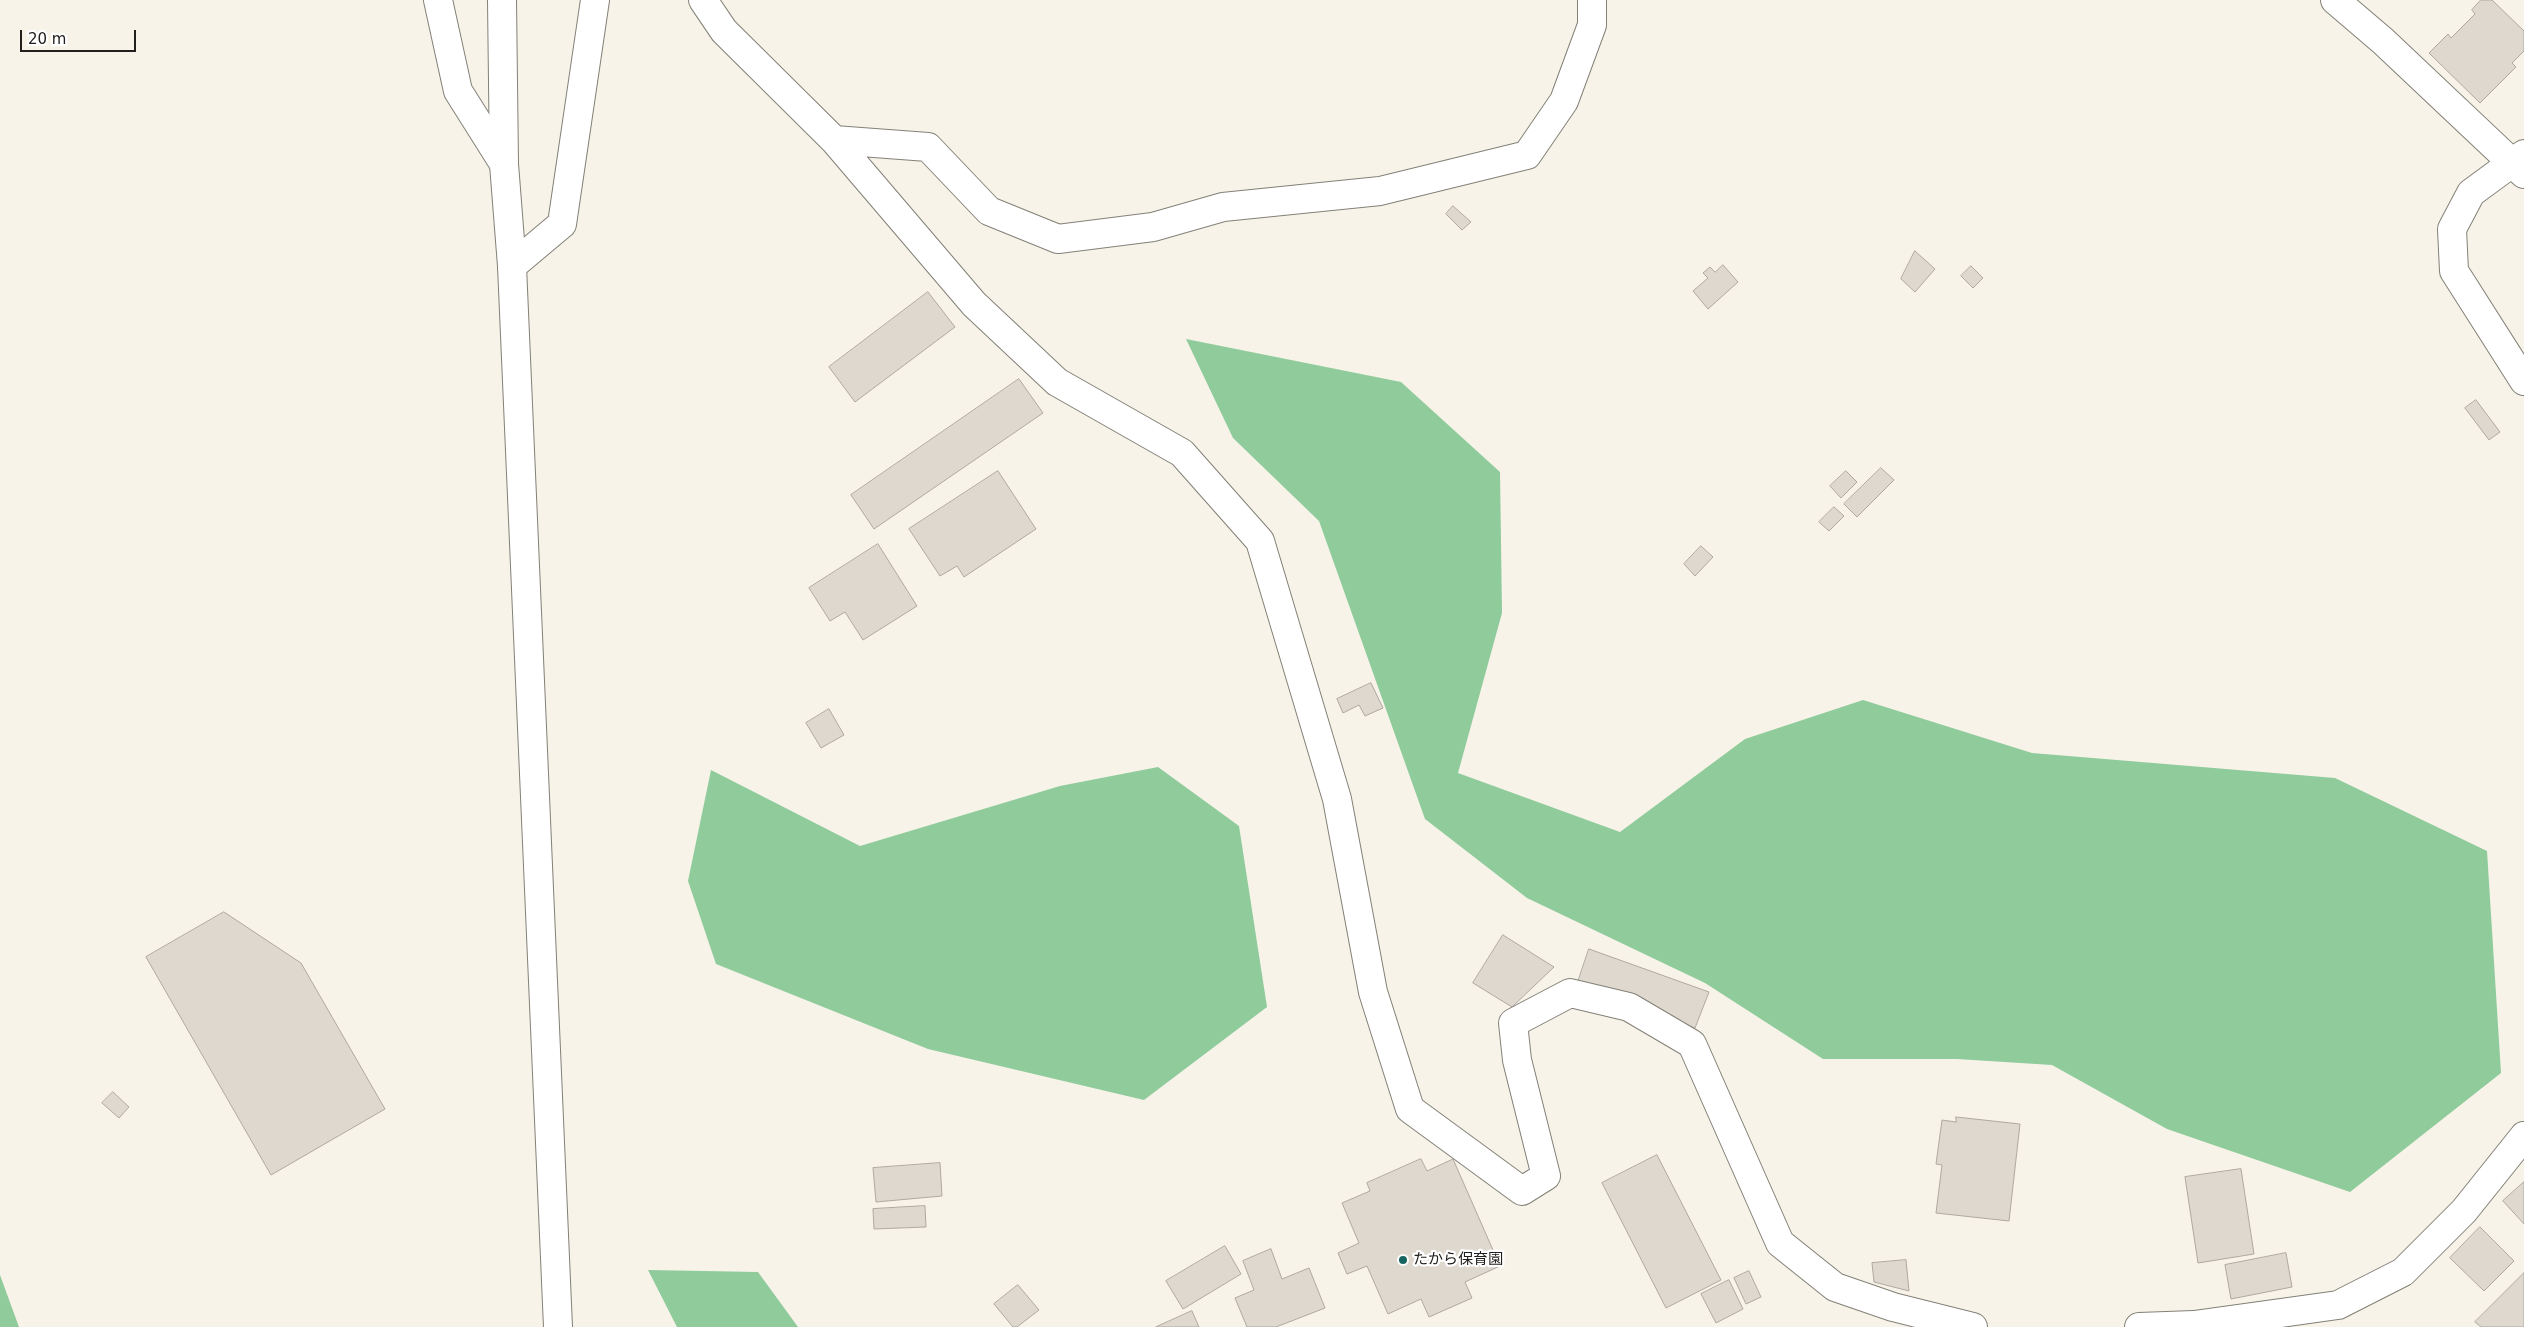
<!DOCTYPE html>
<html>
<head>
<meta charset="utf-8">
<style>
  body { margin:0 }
  #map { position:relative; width:2524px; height:1327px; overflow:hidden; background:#f7f3e9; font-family:"DejaVu Sans",sans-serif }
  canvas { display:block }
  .scale { position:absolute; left:20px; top:30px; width:116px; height:22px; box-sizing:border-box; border:2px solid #22201d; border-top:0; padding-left:6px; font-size:15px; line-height:18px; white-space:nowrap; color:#22201d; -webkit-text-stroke:4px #fff; paint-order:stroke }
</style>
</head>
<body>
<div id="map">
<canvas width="2524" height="1327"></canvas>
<div class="scale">20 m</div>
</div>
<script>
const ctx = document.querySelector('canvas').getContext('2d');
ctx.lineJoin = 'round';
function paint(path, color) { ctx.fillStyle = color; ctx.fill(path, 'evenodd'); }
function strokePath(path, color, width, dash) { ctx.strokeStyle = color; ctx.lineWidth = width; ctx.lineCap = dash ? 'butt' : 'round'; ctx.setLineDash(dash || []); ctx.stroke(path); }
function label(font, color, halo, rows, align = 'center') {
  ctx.font = font + ' "DejaVu Sans","Noto Sans JP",sans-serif'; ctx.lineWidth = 4.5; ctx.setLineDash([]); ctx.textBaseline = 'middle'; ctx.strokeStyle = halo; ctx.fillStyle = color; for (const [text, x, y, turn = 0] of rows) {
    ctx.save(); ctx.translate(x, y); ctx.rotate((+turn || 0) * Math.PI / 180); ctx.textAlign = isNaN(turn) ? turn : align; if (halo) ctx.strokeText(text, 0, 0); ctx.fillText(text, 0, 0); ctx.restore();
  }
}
paint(new Path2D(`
  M1186,339L1401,382L1500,472L1502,613L1458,773L1620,832L1745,739L1863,700L2032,753L2335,778L2487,851L2501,1073L2350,1192L2167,1129L2052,1065L1957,1059H1823L1705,983L1527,898L1425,819L1319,521L1233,438Z
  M1158,767L1239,826L1267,1007L1144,1100L928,1049L716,964L688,881L711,770L860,846L1060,786Z
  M648,1270L758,1272L798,1327H677Z
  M0,1275L19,1327H0Z`), '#8fcb9b');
const building = new Path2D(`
  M2481,0H2492L2524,31V51L2512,63L2516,67L2480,103L2429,53L2448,34L2451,38L2475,14L2472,10Z
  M1453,206L1471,222L1462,230L1446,214Z
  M1915,251L1935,269L1915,292L1901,279Z
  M1723,265L1738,282L1708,309L1693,291L1708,278L1703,273L1710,267L1715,272Z
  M1971,266L1983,278L1973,288L1961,276Z
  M928,292L955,327L855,402L829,367Z
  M1019,379L1043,413L874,529L851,495Z
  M2476,400L2500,432L2489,440L2465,408Z
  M1881,468L1894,480L1857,517L1844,504Z
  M998,471L1036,529L964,577L957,566L940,576L909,529Z
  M1846,471L1857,482L1841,498L1830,486Z
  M1834,507L1844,516L1829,531L1819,522Z
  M878,544L917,606L863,640L845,612L830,621L809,588Z
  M1701,546L1713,557L1695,576L1684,564Z
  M1371,683L1383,708L1365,716L1359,705L1343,713L1337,699Z
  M829,709L844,735L821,748L806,723Z
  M224,912L301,963L385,1109L271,1175L146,957Z
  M1503,935L1554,967L1512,1007L1473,983Z
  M1589,949L1709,992L1695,1028L1577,985Z
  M113,1092L129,1107L119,1118L102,1103Z
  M1956,1117L2020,1124L2009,1221L1936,1213L1942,1165L1936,1164L1942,1120L1956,1122Z
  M1657,1155L1721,1280L1666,1308L1602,1183Z
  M1421,1159L1427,1171L1453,1159L1500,1266L1465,1282L1472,1298L1429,1317L1421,1299L1388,1314L1367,1266L1347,1274L1338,1253L1359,1243L1342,1203L1370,1191L1367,1183Z
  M940,1163L942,1196L876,1202L873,1168Z
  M2241,1169L2254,1254L2198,1263L2185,1177Z
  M2524,1182V1224L2503,1201Z
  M925,1206L926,1227L874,1229L873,1209Z
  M2480,1227L2514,1261L2484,1291L2450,1258Z
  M1225,1246L1241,1274L1183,1309L1166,1281Z
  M1271,1249L1282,1279L1309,1268L1325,1308L1276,1327H1247L1235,1298L1254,1290L1243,1261Z
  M2286,1253L2292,1287L2231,1299L2225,1265Z
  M1906,1260L1909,1291L1874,1282L1872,1263Z
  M1749,1271L1761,1297L1746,1304L1734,1278Z
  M2524,1273V1327H2481L2475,1322Z
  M1729,1280L1743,1309L1716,1323L1701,1294Z
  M1018,1285L1039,1310L1017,1327H1013L994,1304Z
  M1192,1311L1199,1327H1156Z`);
paint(building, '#dfd8cf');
strokePath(building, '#aea8a0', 1);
const minor = new Path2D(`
  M438,0L458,91L504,164
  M703,0L724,31L834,140L974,304L1057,382L1182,453L1260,541L1337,799L1373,992L1410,1109L1522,1191L1546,1176L1517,1060L1513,1023L1570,993L1629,1007L1692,1044L1780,1243L1835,1287L1893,1307L1973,1327
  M2335,0L2383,41L2524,174
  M834,140L928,147L989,211L1058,239L1153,227L1223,207L1380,191L1527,155L1564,101L1592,25V0
  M2524,154L2471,193L2452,229L2454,271L2524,381
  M512,266L562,224L595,0
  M2139,1327L2194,1325L2338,1305L2403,1272L2464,1211L2524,1136`);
const tertiary = new Path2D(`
  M502,0L504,164L512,266L558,1327`);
strokePath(minor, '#838077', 30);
strokePath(tertiary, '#838077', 30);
strokePath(minor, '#fff', 28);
strokePath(tertiary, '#fff', 28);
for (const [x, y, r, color] of [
  [1403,1260,5,"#176561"]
]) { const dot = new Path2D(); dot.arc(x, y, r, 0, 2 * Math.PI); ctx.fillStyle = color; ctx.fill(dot); strokePath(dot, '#fff', 2); }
label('15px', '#22201d', '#fff', [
  ["たから保育園",1413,1260]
], 'left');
</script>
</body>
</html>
